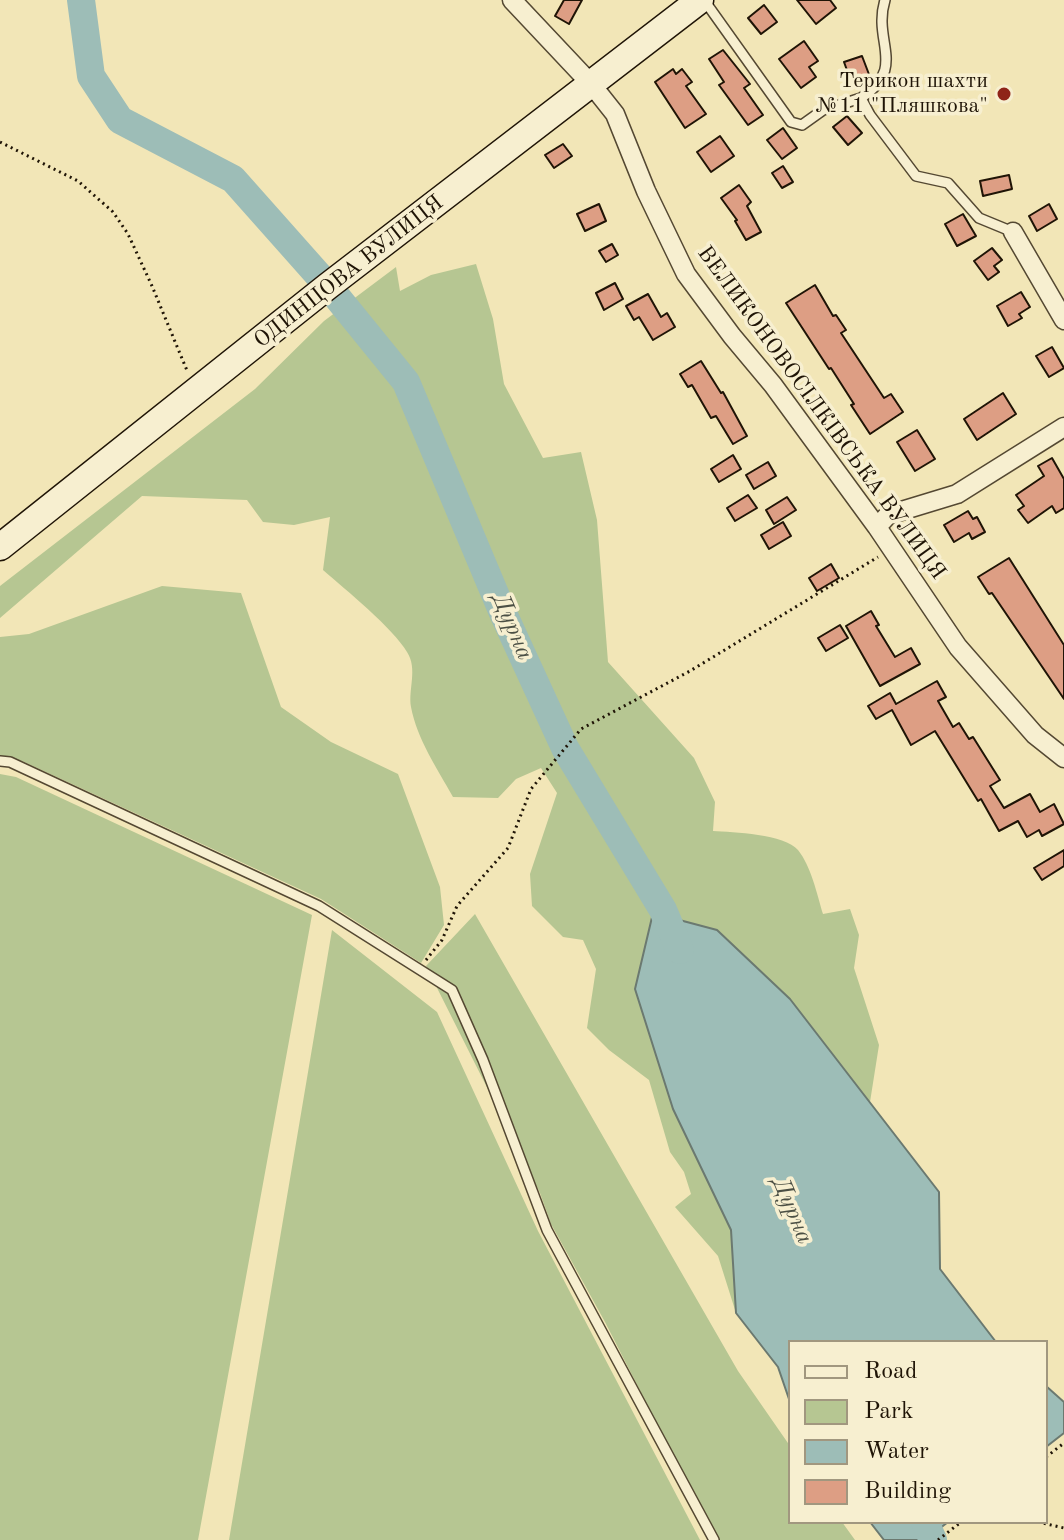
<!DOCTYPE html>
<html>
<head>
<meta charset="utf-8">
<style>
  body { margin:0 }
  #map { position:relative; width:1064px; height:1540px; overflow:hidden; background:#f2e6b7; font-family:"Old Standard TT",serif }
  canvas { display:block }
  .legend { position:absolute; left:788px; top:1340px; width:260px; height:184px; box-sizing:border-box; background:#f7efd0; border:2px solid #a1977f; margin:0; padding:10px 14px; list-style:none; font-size:24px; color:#1f1406 }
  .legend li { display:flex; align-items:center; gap:16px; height:40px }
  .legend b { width:40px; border:2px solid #a1977f }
</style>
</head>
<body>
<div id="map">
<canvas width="1064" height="1540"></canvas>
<ul class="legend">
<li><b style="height:10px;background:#f7efd0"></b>Road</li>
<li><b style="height:22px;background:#b6c692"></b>Park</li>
<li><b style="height:22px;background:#9dbdb7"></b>Water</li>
<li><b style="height:22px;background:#dd9e84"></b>Building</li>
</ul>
</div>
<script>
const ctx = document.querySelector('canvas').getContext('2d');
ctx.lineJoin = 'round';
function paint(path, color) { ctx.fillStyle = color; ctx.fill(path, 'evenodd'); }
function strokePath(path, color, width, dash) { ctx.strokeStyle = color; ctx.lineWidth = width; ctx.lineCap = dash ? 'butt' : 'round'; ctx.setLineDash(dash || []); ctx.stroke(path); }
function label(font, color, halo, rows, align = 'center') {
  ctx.font = font + ' "Old Standard TT",serif'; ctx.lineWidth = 7; ctx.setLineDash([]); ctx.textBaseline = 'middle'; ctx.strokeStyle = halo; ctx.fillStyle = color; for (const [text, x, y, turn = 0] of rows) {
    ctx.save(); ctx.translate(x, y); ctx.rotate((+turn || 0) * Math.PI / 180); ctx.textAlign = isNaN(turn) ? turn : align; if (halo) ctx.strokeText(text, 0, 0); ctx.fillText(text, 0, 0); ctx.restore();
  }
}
paint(new Path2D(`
  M476,264L493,319L504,384L543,458L581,452L597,520L608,662L694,758L715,802L713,831C733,832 785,834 798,850C811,866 817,894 823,914L850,909L859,935L854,968L879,1045L870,1102L939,1192L731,1230L736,1313L718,1256L675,1207L691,1194L684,1172L670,1152L649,1080L609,1050L587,1028L596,969L583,940L563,937L532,906L530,874L557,793L541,768L516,779L498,798L453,797C437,768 417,739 411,707C408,689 418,669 407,652C393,628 346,590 323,570L330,517L294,525L263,522L247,500L142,496L0,618V586L255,389L324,321L396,267L400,291L431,275Z
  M162,586L241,593L281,707L331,742L398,774L440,887L444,925L421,963L321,899L22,761L0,757V637L29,634Z
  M0,774L16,777L312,915L198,1540H0Z
  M475,914L738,1371L790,1446V1522H842L855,1540H716L605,1322L551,1224L540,1193L426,966Z
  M332,930L437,1012L538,1231L700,1540H229Z`), '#b6c692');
const water = new Path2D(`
  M653,913L717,930L790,999L939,1192L940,1269L996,1342H790V1402L778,1367L736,1313L731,1230L673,1109L635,989Z
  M1046,1386L1064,1402V1433L1046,1447Z
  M870,1522H948L925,1540H884Z`);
paint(water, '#9dbdb7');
strokePath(water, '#6b7970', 2);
strokePath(new Path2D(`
  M81,0L91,76L120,120L233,179L328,286L406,382L503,613L565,748L663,910L680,950
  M925,1522L933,1540`), '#9dbdb7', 28);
const building = new Path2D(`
  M564,0H582L569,24L555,16Z
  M797,0H830L836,8L816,24Z
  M764,5L777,22L761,34L748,18Z
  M804,41L818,61L809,67L816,77L801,88L779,59Z
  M723,50L750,84L744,88L763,115L748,125L719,85L724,82L709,59Z
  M862,56L870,77L852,84L844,62Z
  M673,69L676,74L682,69L692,82L686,86L706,114L685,128L655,82Z
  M847,116L862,133L848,145L833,127Z
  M783,128L797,148L782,159L767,140Z
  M720,136L734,156L711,172L697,152Z
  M563,144L572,156L554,168L545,155Z
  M783,166L793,182L782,188L772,173Z
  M1009,175L1012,189L983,196L980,181Z
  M739,185L751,202L747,206L761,232L746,240L735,221L737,220L721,198Z
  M599,204L606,221L585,231L577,214Z
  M1049,204L1057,219L1037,231L1029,216Z
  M963,214L976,236L957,246L945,224Z
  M612,244L618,255L606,262L599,251Z
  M992,248L1002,260L994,266L999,272L988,280L974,261Z
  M615,283L623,299L604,310L596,293Z
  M815,285L833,316L836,315L846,330L841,333L884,398L891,394L903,412L870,434L851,405L854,404L831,368L829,369L786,303Z
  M1021,292L1030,307L1019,314L1022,318L1008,326L997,306Z
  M648,294L661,317L667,313L675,327L653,340L639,317L634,320L626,306Z
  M1052,347L1064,368L1049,377L1036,356Z
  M701,361L721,393L723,392L747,436L733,444L716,416L711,418L692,385L688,387L680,374Z
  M1003,393L1016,414L977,440L964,419Z
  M917,430L935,459L915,471L897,442Z
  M733,455L741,469L719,482L711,469Z
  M1052,458L1064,479V508L1056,513L1052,506L1028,523L1018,510L1024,506L1016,495L1044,476L1038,466Z
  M768,462L776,476L754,489L746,475Z
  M748,495L757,508L735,521L727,508Z
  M787,497L796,510L774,524L766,510Z
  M968,511L973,519L977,517L985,532L972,539L969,533L954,542L944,525Z
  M783,522L791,536L769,549L761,535Z
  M1009,558L1064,645V699L992,593L989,594L978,577Z
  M831,564L839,578L817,591L809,578Z
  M871,611L879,625L876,626L895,657L911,648L920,664L880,686L846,626Z
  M840,625L848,638L826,651L818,638Z
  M937,681L946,697L938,701L953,727L959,723L969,739L973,737L1000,780L990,786L1004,808L1030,794L1040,812L1054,804L1064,824L1042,836L1039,830L1027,837L1018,821L999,831L981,799L978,801L935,731L911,745L892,710L876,719L868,706L890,693L896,704Z
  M1064,850V866L1042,880L1034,868Z`);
paint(building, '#dd9e84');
strokePath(building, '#1f1406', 2);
const lane = new Path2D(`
  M704,0L791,122L802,125L823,110L861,98L870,115L916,176L948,183L979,218L1013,232
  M861,98C908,67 872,42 885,0
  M0,761L10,762L319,906L452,990L483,1060L547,1230L714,1540`);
const street = new Path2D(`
  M512,0L592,85L615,114L646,191L686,274L732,336L773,385L877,527L958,647L1035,735L1064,758
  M1013,232L1064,320
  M877,527L888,515L957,494L1064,427`);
const secondary = new Path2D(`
  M0,547L328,286L700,0`);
strokePath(lane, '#544832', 12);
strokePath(street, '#544832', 21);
strokePath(secondary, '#1f1406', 29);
strokePath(new Path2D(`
  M0,142L78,181L113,212L128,234L152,286L188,373
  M426,960L442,940L457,906L508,848L531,789L581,729L690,671L878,557
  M1046,1457L1064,1443
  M1038,1522L1064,1528
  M938,1540L961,1522`), '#1f1406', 3, [2, 4]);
strokePath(lane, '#f7efd0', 9);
strokePath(street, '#f7efd0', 18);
strokePath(secondary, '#f7efd0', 26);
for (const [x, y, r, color] of [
  [1004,94,8,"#8f2418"]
]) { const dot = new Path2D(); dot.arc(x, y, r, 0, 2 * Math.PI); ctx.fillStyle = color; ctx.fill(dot); strokePath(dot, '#f7efd0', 3); }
label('22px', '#1f1406', '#f7efd0', [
  ["Терикон шахти",988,81],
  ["№11 \"Пляшкова\"",988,106]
], 'right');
label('22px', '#1f1406', '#f7efd0', [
  ["ОДИНЦОВА ВУЛИЦЯ",349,272,-38],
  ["ВЕЛИКОНОВОСІЛКІВСЬКА ВУЛИЦЯ",821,413,54]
]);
label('italic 24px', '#4b4f44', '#f7efd0', [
  ["Дурна",512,627,67],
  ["Дурна",792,1211,67]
]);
</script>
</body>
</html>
